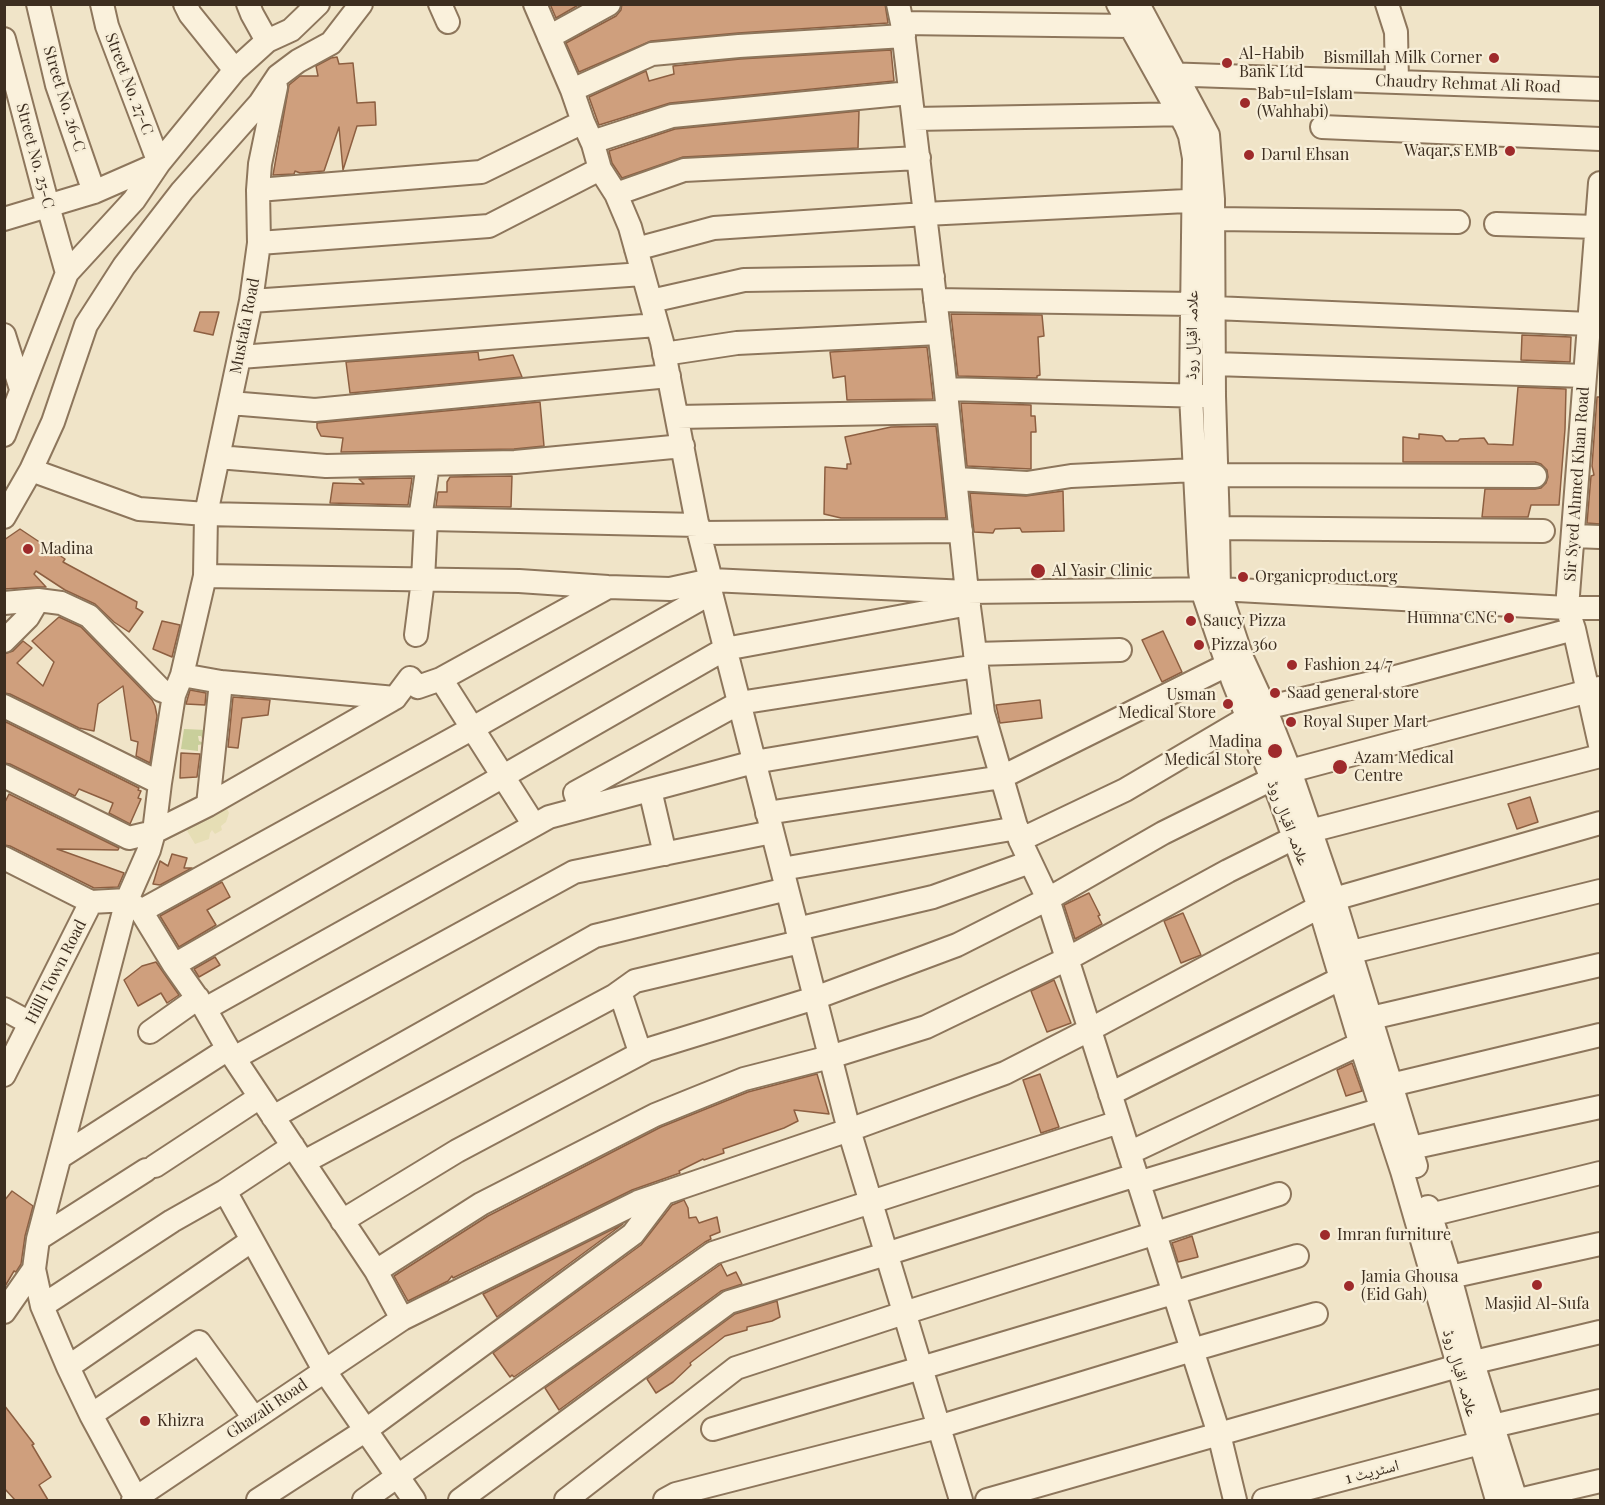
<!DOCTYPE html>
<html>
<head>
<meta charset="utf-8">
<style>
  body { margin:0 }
  #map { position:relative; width:1605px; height:1505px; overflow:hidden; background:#f0e4c8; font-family:"Playfair Display",serif }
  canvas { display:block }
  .frame { position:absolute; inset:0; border:6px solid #3d2e20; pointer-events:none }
</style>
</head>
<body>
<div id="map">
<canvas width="1605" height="1505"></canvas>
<div class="frame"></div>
</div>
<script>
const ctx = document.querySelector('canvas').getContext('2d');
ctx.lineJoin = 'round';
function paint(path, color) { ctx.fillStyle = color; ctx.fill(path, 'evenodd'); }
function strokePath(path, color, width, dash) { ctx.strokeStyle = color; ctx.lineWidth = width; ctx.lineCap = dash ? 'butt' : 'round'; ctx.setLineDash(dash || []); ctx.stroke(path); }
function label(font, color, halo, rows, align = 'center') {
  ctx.font = font + ' "Playfair Display","Noto Naskh Arabic",serif'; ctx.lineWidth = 4.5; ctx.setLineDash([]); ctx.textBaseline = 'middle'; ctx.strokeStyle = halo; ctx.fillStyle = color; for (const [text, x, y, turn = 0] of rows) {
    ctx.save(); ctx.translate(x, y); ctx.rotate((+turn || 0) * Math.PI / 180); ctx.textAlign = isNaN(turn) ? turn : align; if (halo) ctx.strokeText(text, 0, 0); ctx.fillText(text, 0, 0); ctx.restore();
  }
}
paint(new Path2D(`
  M224,802L229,813L226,822L221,826L222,830L215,834L212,830L210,833L209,839L195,844L183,824Z`), '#e6deb5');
paint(new Path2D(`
  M184,729L206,730L205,740L202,739L201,736H198L199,741L204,743V744L198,745V751L181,749Z`), '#c9cf9b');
const building = new Path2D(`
  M550,4H580L556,18Z
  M622,4H885L888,23L738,33L651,41L579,72L566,43L616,16L621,10Z
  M891,50L894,81L670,103L599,125L589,97L646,71L649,81L674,74L673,66L740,59Z
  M337,57L339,64L353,63L357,103L375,102L376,125L357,126L343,170L339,127L324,171L300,173L295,171L294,174L273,175L289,85L300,76H318L316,66L331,58Z
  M859,111L858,148L683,157L622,178L612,163L609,151L675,129Z
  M200,312H219L213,335L194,331Z
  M951,314L1042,315L1044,336L1038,337L1040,375L1037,376V378L958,376Z
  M1522,335L1571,337L1570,362L1521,360Z
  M927,347L933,399L847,400L845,376L833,378L830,352Z
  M478,352L479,360L513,355L522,377L350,393L346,362Z
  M1518,387L1566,389L1565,429L1559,505H1531L1528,517H1482L1485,489H1535L1541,488L1546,483L1548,477L1547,470L1541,464L1535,462H1403V437L1419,439V434L1442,436L1446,441H1458L1460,439L1484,438L1488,444L1513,445Z
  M1597,397H1600V524L1587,523L1591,476L1594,475L1592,466Z
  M540,402L544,446L514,449L341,452L343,438L321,436L317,428V423Z
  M961,403L1031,405V416H1035L1036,432H1031V469L967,466Z
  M936,426L946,518H841L824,514L825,467L847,469V464H851L845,437L891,427Z
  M512,476L511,507L436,506L438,492H447V482L450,477Z
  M412,478L408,505L330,503L333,483L364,484L359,479Z
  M1063,491L1064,531L1022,532L1020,528L995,529L993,533L974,532L970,493L1026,496Z
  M20,529L65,559L63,562L137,602L136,608L143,612L129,632L114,622L95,604L65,590L36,571L34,574L46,587H37L4,589V540Z
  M59,617L81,627L152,700L155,706L157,716L150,763L136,756L138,742L131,740L123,686L98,704L94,731L79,728L10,694L4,693V654L13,651L23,641L32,648L17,663L43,686L54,662L32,641Z
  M162,621L180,625L172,657L153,649Z
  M1163,631L1182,672L1162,682L1142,640Z
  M190,690L206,693L205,705L186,704Z
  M233,697L270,700L268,715L242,718L238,748L228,747Z
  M1040,700L1042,718L1000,723L996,705Z
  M6,722L139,788L138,790L141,791L138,798L141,799L130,824L109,813L113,803L79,789L75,796L10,764L4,763V725Z
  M181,753L200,754L197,777L180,778Z
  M9,794L119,848L118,850L57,849L124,873L118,887L94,888L10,846L4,845V804Z
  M1530,797L1538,822L1517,829L1508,804Z
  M172,854L187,858L184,868H192L160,885L153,884L160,861L168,866Z
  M222,882L230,897L207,910L216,925L179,947L160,916Z
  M1089,893L1100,915L1098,916L1102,924L1075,939L1064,905Z
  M1183,913L1201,955L1181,963L1164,921Z
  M215,957L220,965L199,977L194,969Z
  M156,962L179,995L167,1003L161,993L138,1006L124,980L142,966Z
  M1054,980L1071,1023L1047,1032L1031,991Z
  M1352,1063L1362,1091L1346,1096L1337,1070Z
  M817,1074L829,1114L794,1110L798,1121L784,1128L723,1149L724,1153L704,1160L703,1159L679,1171L680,1173L632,1190L453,1278L452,1276L448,1281L408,1301L394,1276L488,1216L661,1127L748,1092Z
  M1040,1074L1059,1127L1041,1133L1023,1080Z
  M12,1191L33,1206L25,1236L21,1264L16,1272L14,1271L4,1288V1201Z
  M684,1200L688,1208L689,1218L696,1217L699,1223L717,1217L720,1232L710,1236L711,1239L705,1242L514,1377L512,1375L510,1377L493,1353L641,1245L672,1205Z
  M623,1224L497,1317L483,1294Z
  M1192,1236L1198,1257L1178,1262L1172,1243Z
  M721,1264L727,1276L736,1272L742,1284L721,1291L559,1410L545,1388Z
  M777,1301L780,1317L772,1321L747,1327V1330L725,1336L690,1363L691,1365L673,1382L656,1393L647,1379L735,1314Z
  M4,1405L34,1444L32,1445L51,1477L39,1485L48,1500H15L4,1488Z`);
paint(building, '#cf9f7d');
strokePath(building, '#8d5f41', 1.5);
const minor = new Path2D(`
  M38,4L57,85L94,192
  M102,4L107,26L159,163
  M185,4L190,14L235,70
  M248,4L252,14L267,41
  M440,4L448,22
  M535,4L572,90L583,122L593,144L600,169L616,194L630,227L662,342L699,533L711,580V593L849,1130L961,1500
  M898,4L902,23L943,364L967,592L983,713L1020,840L1048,899L1219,1434L1235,1500
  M1118,4L1186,126L1190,136L1194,158L1191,395L1200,571L1203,593L1233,681L1280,799L1322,915L1364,1055L1402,1171L1497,1500
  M1138,4L1208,135L1213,199L1214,396L1218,528L1219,589L1242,658L1265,708L1290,771L1334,899L1416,1166
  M1387,4L1396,32L1397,82
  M902,23L1130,26L1144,24
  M549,37L609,4
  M4,39L48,206L67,273
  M1164,74L1600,89
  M572,90L652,54L739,46L904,36
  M914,119L1191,114
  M1322,127L1600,139
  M593,144L598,140L672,116L910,93
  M1600,183L1567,608L1574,629L1600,745
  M258,190L481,172L583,122
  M616,194L684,170L919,158
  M4,219L94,192L158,164
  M1214,219L1458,222
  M1496,224L1597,227
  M259,243L489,226L600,169
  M636,249L714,228L925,214L1207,200
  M935,300L1193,304
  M251,301L643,274
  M651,301L744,280L933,277
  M1214,308L1590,324
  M4,335L21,389
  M664,354L737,343L939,333
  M240,357L657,325
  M1214,364L1585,376
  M946,389L1205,396
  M230,403L315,410L669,376
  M677,417L948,412
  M4,435L67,273L134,200L159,163L235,70L267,41L291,30L318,4
  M218,457L326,466L515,462L683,446
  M31,470L139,509L206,514L698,525
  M1217,475L1535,476
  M956,479L1027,483L1071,476L1195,470
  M4,517L31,470L53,422L86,325L124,266L182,191L260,103L278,76L298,61L331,43L361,4
  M420,519L428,464
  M1218,528L1543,531
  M699,533L961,531
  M1573,536L1600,537
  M205,576L206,514L251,301L259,243L258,190L260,164L276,87
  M4,603L38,600L61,603L89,616L161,690L174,695
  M416,635L423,580L426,519
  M4,641L28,617L38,600
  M975,654L1120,650
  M182,675L221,682L395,698
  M441,679L534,825
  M4,706L160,783
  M1265,708L1388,679L1574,629
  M1290,771L1600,688
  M4,776L129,838L154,832L208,805L395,698L410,678L418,687L441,679L608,587
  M650,790L665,854
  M208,805L221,682
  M580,808L575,793L739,703L977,666
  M767,813L1002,777L1227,665
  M1310,831L1600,756
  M1020,840L1125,790L1247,718
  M4,858L91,902
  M782,869L1017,828
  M141,911L473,728L711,593
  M797,929L933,897L1030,862
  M1352,952L1600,891
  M174,965L725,649L969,604
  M620,992L640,1052L815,998L957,945L1048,899L1163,833L1272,779
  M4,1009L30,1023
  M205,1009L549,817L754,762L986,723
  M1371,1018L1600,965
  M150,1032L198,998
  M234,1058L574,872L772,832
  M4,1075L91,902L127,900L141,911L174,965L205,1009L228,1049L376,1271L402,1319
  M1391,1085L1600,1035
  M1110,1094L1342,978
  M273,1117L595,936L787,889
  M1411,1148L1600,1107
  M1129,1153L1362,1043
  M60,1157L228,1049
  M304,1162L614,996L635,981L800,942
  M155,1166L260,1097
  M1138,1183L1382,1109
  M225,1191L293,1146
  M1428,1207L1450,1277L1473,1363L1516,1500
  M1430,1215L1600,1173
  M342,1221L457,1151L645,1051
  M38,1239L146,1170
  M376,1271L481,1204L655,1115L744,1079L830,1057L926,1027L1067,959L1228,871L1294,838
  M1450,1277L1600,1244
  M42,1306L172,1221L225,1191L324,1370L414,1500
  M4,1312L34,1269
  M68,1367L251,1241
  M91,1415L199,1342L254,1418
  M1493,1426L1600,1401
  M713,1429L921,1368L1297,1256
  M133,1500L402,1319L638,1202L849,1130L1005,1073L1089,1030L1334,899L1600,823
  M137,1500L91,1415L68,1367L42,1306L34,1269L38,1239L127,900L149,850L154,832L160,783L174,695L182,675L205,576L519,581L608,587L670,589L711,580L967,592L1219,589L1567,608H1600
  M258,1500L366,1430L633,1234L664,1193
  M364,1500L713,1253L1119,1122
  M460,1500L729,1302L886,1254L1136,1175
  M566,1500L736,1368L904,1313L1279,1194
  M665,1500L676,1494L938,1427L1192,1350L1316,1314
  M987,1500L1458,1366L1600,1332
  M1264,1500L1480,1443
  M1519,1500L1600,1481`);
strokePath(minor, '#8d765c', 26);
strokePath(minor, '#faf1dc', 22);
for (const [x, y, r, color] of [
  [1494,58,6,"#9e2a2b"],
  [1227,63,6,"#9e2a2b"],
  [1245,103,6,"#9e2a2b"],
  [1510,151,6,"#9e2a2b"],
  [1249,155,6,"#9e2a2b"],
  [28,549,6,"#9e2a2b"],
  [1038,571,8,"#9e2a2b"],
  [1243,577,6,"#9e2a2b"],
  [1509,618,6,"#9e2a2b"],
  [1191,621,6,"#9e2a2b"],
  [1199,645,6,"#9e2a2b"],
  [1292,665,6,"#9e2a2b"],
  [1275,693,6,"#9e2a2b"],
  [1228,704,6,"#9e2a2b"],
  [1291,722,6,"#9e2a2b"],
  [1275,751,8,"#9e2a2b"],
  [1340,767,8,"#9e2a2b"],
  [1325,1235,6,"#9e2a2b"],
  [1537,1285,6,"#9e2a2b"],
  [1349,1286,6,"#9e2a2b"],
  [145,1421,6,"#9e2a2b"]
]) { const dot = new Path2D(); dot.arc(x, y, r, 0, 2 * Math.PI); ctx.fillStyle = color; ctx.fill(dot); strokePath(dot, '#f7eed8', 2); }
label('16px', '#3d2e20', '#f7eed8', [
  ["Al-Habib",1239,54],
  ["Bank Ltd",1239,72],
  ["Bismillah Milk Corner",1482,58,"right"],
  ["Bab-ul-Islam",1257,94],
  ["(Wahhabi)",1257,112],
  ["Waqar,s EMB",1498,151,"right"],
  ["Darul Ehsan",1261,155],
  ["Madina",40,549],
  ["Al Yasir Clinic",1052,571],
  ["Organicproduct.org",1255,577],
  ["Humna CNC",1497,618,"right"],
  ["Saucy Pizza",1203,621],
  ["Pizza 360",1211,645],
  ["Fashion 24/7",1304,665],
  ["Saad general store",1287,693],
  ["Usman",1216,695,"right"],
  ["Medical Store",1216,713,"right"],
  ["Royal Super Mart",1303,722],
  ["Madina",1262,742,"right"],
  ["Medical Store",1262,760,"right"],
  ["Azam Medical",1354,758],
  ["Centre",1354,776],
  ["Imran furniture",1337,1235],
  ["Jamia Ghousa",1361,1277],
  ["(Eid Gah)",1361,1295],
  ["Masjid Al-Sufa",1537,1304,"center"],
  ["Khizra",157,1421]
], 'left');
label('16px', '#3d2e20', '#f7eed8', [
  ["Street No. 27-C",129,84,69],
  ["Chaudry Rehmat Ali Road",1468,84,2],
  ["Street No. 26-C",64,99,73],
  ["Street No. 25-C",35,156,75],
  ["Mustafa Road",245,326,-79],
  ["علامہ اقبال روڈ",1192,335,-89],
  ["Sir Syed Ahmed Khan Road",1577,484,-86],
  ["علامہ اقبال روڈ",1288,823,69],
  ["Hilll Town Road",56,972,-63],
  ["علامہ اقبال روڈ",1460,1373,74],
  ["Ghazali Road",267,1409,-34],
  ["اسٹریٹ 1",1372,1472,-15]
]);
</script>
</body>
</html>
